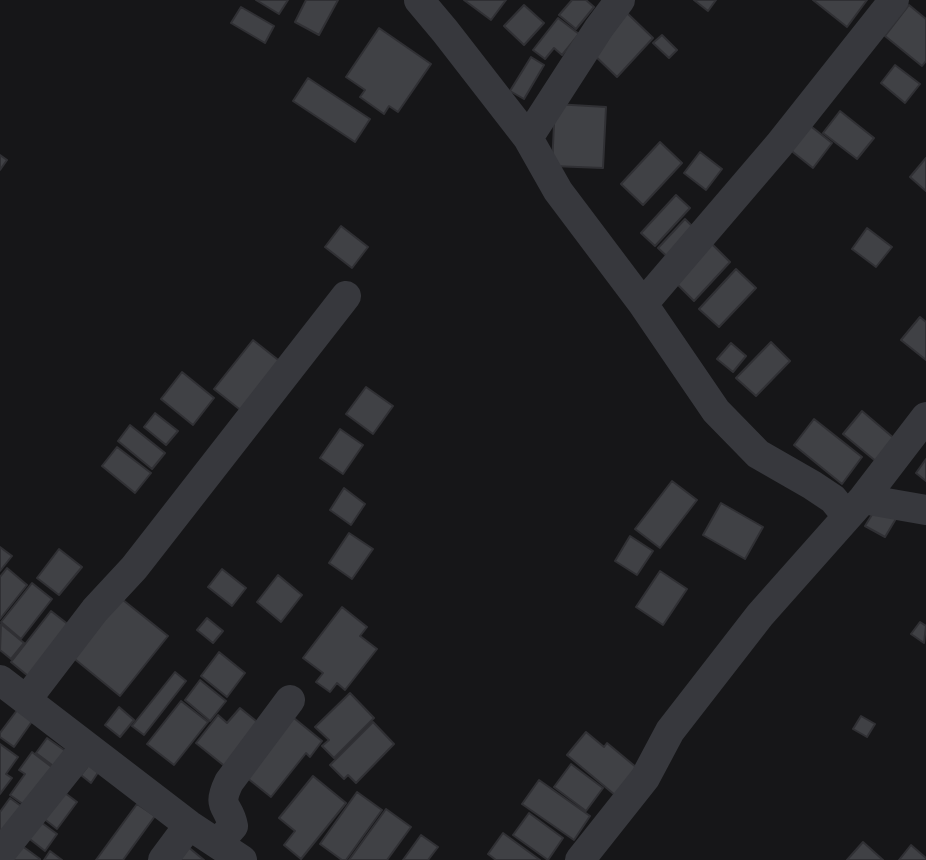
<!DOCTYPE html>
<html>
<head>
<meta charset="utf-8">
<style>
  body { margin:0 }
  canvas { display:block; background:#161618 }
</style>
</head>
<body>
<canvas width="926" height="860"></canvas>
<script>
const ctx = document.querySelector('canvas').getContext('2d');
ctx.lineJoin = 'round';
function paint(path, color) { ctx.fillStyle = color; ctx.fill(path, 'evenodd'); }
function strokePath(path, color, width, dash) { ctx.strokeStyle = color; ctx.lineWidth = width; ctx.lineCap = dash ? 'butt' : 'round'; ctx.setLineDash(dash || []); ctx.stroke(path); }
const building = new Path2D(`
  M256,0H288L279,14Z
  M306,0H338L319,35L295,22Z
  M464,0H506L491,20Z
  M572,0H586L594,7L576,29L559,15Z
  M694,0H716L708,11Z
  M813,0H867L847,27Z
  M524,5L544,23L524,45L504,26Z
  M909,5L926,19V61L922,66L885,36Z
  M241,7L274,26L265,43L231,23Z
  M627,13L653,38L617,77L591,52Z
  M558,18L579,34L562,55L554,48L545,59L533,50Z
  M379,28L431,64L398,112L389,106L384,114L360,97L365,90L346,77Z
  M662,35L677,50L669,58L653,43Z
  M531,57L544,65L524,99L510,91Z
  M895,65L920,84L905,103L881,83Z
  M308,78L370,119L355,142L293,101Z
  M555,104L606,107L603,168L552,166Z
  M840,111L874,138L857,159L823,133Z
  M803,120L832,143L813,168L784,145Z
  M660,142L682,163L643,205L621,184Z
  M700,152L722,169L706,190L684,173Z
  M0,155L7,160L0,170Z
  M926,158V191L910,177Z
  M676,195L690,208L655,246L641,233Z
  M685,219L699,233L672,261L658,248Z
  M341,226L368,247L352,268L325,247Z
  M867,228L892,247L876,267L852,249Z
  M709,241L730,262L694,301L673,280Z
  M736,269L756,288L719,327L699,309Z
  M920,317L926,322V360L901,340Z
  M253,340L282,363L243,412L214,389Z
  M771,342L790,361L756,396L736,378Z
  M731,343L746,356L733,372L717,359Z
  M182,372L214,398L193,425L161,399Z
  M366,387L393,406L373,434L346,414Z
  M862,411L896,440L878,463L843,434Z
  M155,413L178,431L166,445L144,427Z
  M814,419L862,457L842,484L794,445Z
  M130,425L165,453L152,469L118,441Z
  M340,429L363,445L343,474L320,458Z
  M117,447L151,473L135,493L102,466Z
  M926,459V481L916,473Z
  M672,481L697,500L660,548L635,529Z
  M344,488L365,504L351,525L330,510Z
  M721,503L763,527L745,559L703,535Z
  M878,505L897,517L885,537L865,526Z
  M349,533L373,549L352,579L329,563Z
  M630,536L653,551L637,575L615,561Z
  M0,547L12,556L0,571Z
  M59,549L82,567L59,595L37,578Z
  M7,568L27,585L0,619V577Z
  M222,569L246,588L232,606L208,587Z
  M660,571L687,589L663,625L636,607Z
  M278,575L302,595L281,622L257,602Z
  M32,583L52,599L21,639L1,622Z
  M118,596L168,636L120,696L71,656Z
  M342,607L367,627L360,636L377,649L345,690L337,683L330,692L316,682L323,673L303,658Z
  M51,611L74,629L33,680L11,662Z
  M207,618L223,631L213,643L197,630Z
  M920,622L926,626L924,643L911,634Z
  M1,624L24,643L11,659L0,650Z
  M219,652L245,673L227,697L201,676Z
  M175,672L186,681L144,735L132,726Z
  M200,680L226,701L210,721L185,700Z
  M350,693L374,718L334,758L322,746L329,740L315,727Z
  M181,701L208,722L174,765L147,744Z
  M119,707L134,720L120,737L105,725Z
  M240,708L261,725L227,768L196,743L218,715L227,723Z
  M18,709L33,720L14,747L0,737V733Z
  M289,714L322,741L310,757L306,753L271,797L241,773Z
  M861,716L875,724L867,737L853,729Z
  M373,722L394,744L356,783L348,775L344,779L330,765Z
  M586,732L604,747L607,743L637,768L615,795L567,755Z
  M47,738L67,752L56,768L36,753Z
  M0,744L18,757L6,774L12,778L0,794Z
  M32,752L57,771L30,809L10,795L25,774L19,770Z
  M92,761L101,768L91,783L81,775Z
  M571,764L603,788L586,811L554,787Z
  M313,776L346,803L301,859L284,845L295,831L279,818Z
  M539,780L590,816L574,840L522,804Z
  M57,787L77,802L57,829L38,814Z
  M357,792L382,810L346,860H342L320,844Z
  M10,798L25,809L0,843V812Z
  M137,804L155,816L123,860H96Z
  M386,809L411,827L387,860H349Z
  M529,813L563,838L548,860L513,835Z
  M34,817L57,834L45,851L22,833Z
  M503,833L540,860H496L488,854Z
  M421,835L438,847L428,860H403Z
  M14,840L40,859V860H9Z
  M863,842L883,860H847Z
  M911,845L926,858V860H899Z
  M187,846L204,860H177Z
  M50,851L62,860H44Z`);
paint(building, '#404145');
strokePath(building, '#303034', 2);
strokePath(new Path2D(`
  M419,0L445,31L528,138L558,191L643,304L716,411L758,454L812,485L833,499L847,516
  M528,138L599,28L620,0
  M643,304L779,145L894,0
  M863,499L926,510
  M0,680L189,825L242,860
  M27,699L95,610L134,568L346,296
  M218,843L233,826C229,804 216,809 229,782L290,700
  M0,854L86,746
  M163,860L189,825
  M580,860L645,778L670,731L760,615L863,499L926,417`), '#37383d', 30);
</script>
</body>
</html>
